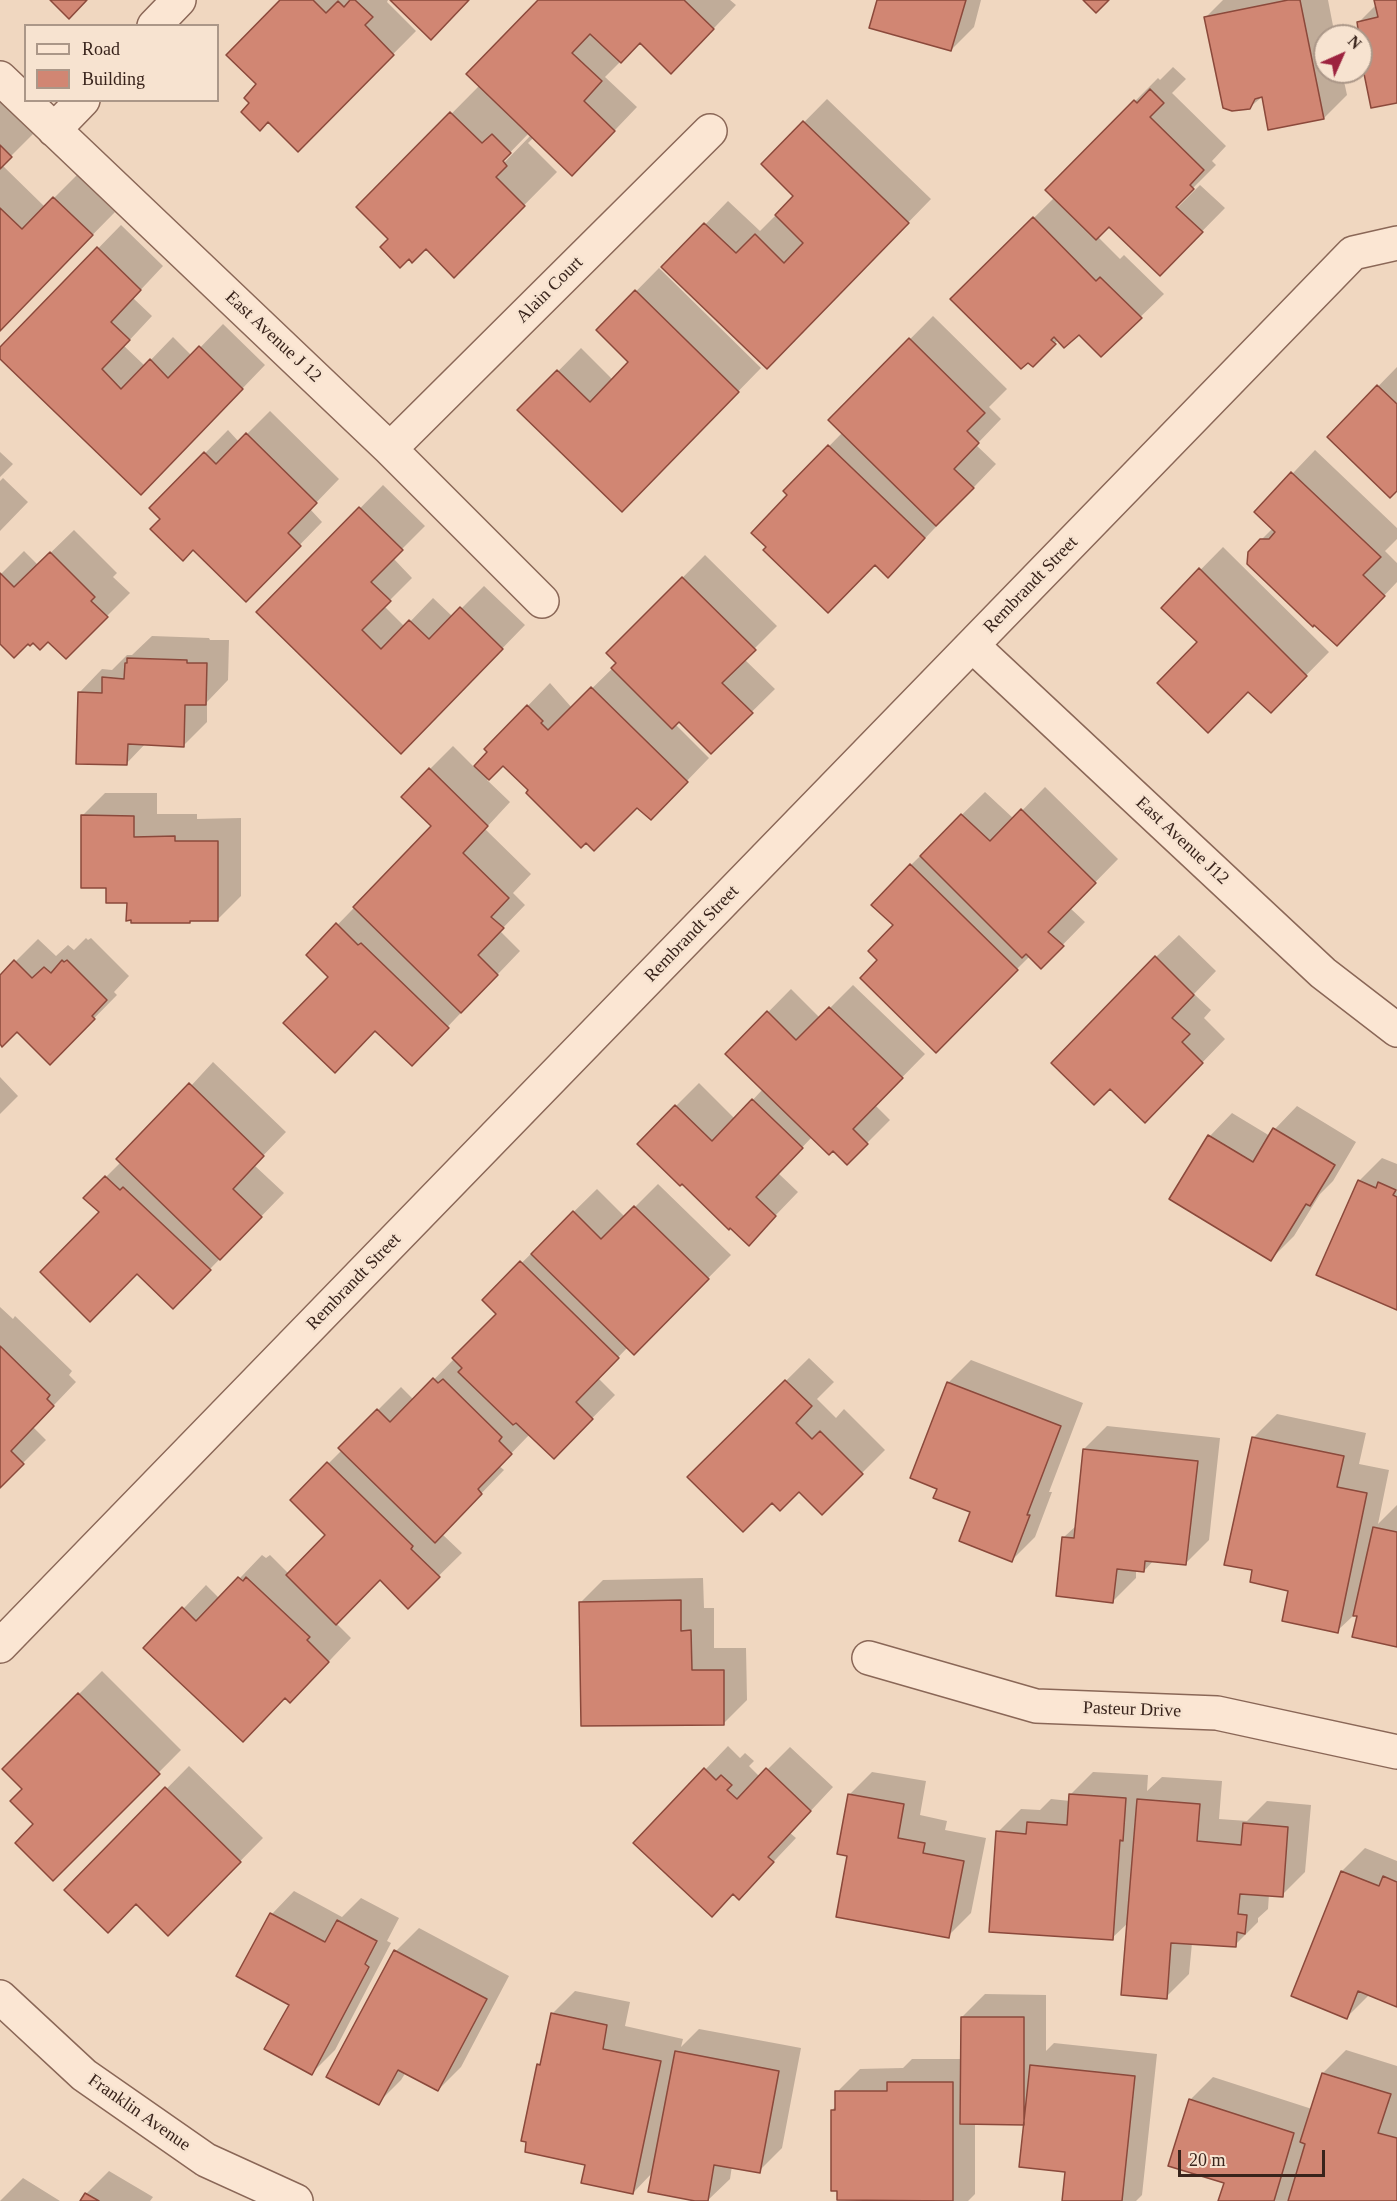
<!DOCTYPE html>
<html>
<head>
<meta charset="utf-8">
<style>
	body { margin:0 }
	#map { position:relative; width:1397px; height:2201px; overflow:hidden; background:#f0d7c0; font-family:Georgia,serif }
	canvas { display:block }
	.legend { position:absolute; left:24px; top:24px; width:195px; height:78px; box-sizing:border-box; background:#f7e3d0; border:2px solid #ab9788; margin:0; padding:8px 10px; list-style:none; font-size:18px; color:#39241c }
	.legend li { display:flex; align-items:center; gap:12px; height:30px }
	.legend b { width:30px; border:2px solid #ab9788 }
	.north { position:absolute; left:1313px; top:24px; width:60px; height:60px; box-sizing:border-box; background:#f7e3d0; border:2px solid #ab9788; border-radius:50%; rotate:45deg; font-size:16px; font-weight:700; line-height:24px; text-align:center; color:#39241c }
	.north::after { content:''; display:block; margin:auto; width:21px; height:27px; background:#9d233f; clip-path:polygon(50% 0,100% 100%,50% 72%,0 100%) }
	.scale { position:absolute; left:1178px; top:2150px; width:147px; height:27px; box-sizing:border-box; border:3px solid #39241c; border-top:0; padding-left:8px; font-size:18px; line-height:21px; white-space:nowrap; color:#39241c; -webkit-text-stroke:4px #f7e3d0; paint-order:stroke }
</style>
</head>
<body>
<div id="map">
<canvas width="1397" height="2201"></canvas>
<ul class="legend">
<li><b style="height:8px;background:#fbe6d3"></b>Road</li>
<li><b style="height:16px;background:#d18673"></b>Building</li>
</ul>
<div class="north">N</div>
<div class="scale">20 m</div>
</div>
<script>
const ctx = document.querySelector('canvas').getContext('2d');
ctx.lineJoin = 'round';
function fillPath(path, color) { ctx.fillStyle = color; ctx.fill(path, 'evenodd'); }
const shape = rows => new Path2D(rows.map(r => 'M' + r).join(''));
function stroke(path, color, width, dash) { ctx.strokeStyle = color; ctx.lineWidth = width; ctx.lineCap = dash ? 'butt' : 'round'; ctx.setLineDash(dash || []); ctx.stroke(path); }
function write(font, color, halo, rows, align = 'center') {
  ctx.font = font + ' Georgia,serif'; ctx.lineWidth = 5; ctx.setLineDash([]); ctx.textBaseline = 'middle'; ctx.strokeStyle = halo; ctx.fillStyle = color; for (const [text, x, y, turn = 0] of rows) {
    ctx.save(); ctx.translate(x, y); ctx.rotate((+turn || 0) * Math.PI / 180); ctx.textAlign = isNaN(turn) ? turn : align; if (halo) ctx.strokeText(text, 0, 0); ctx.fillText(text, 0, 0); ctx.restore();
  }
}
const shadow = shape([
	[282,0,388,0,387,2,416,31,298,150,251,103],
	[540,0,730,0,736,5,694,49,641,42,621,61,605,77,637,107,595,151,534,137,528,143,557,172,454,276,426,247,391,239,359,207,480,85],
	[529,133,533,133,499,168,497,166],
	[878,0,981,0,974,27,951,50],
	[1223,0,1328,0,1335,36,1325,36,1325,72,1342,72,1347,95,1324,118,1263,96,1249,108,1206,17],
	[1375,0,1397,0,1397,102,1373,107,1362,55,1364,52,1358,23,1376,5],
	[1173,67,1186,79,1172,93,1226,146,1212,161,1216,165,1170,211,1172,213,1200,185,1225,208,1160,274,1110,225,1098,237,1120,259,1124,255,1164,294,1101,355,1079,332,1058,340,1033,365,952,299,1055,197,1047,190,1158,78,1160,80],
	[827,99,931,199,790,344,664,267,728,201,760,231,795,196,763,164],
	[0,100,34,133,2,165,45,207,77,175,115,212,0,329],
	[121,225,163,266,133,298,152,316,124,346,145,366,173,337,192,356,223,324,265,365,164,470,0,357,0,349],
	[659,268,761,368,645,487,520,410,581,348,613,380,630,362,598,330],
	[933,316,1007,389,989,407,1001,419,976,445,996,464,911,553,789,495,785,491,843,432,830,420],
	[1397,367,1397,490,1329,437],
	[270,411,339,479,310,509,322,522,246,600,151,508,228,430,239,442],
	[1315,450,1397,528,1397,539,1385,551,1397,563,1397,582,1360,621,1261,540,1273,528,1256,512],
	[0,452,13,464,0,477],
	[3,478,28,502,0,531,0,481],
	[383,485,425,526,393,558,412,578,384,606,405,627,433,598,453,617,484,586,525,625,424,729,258,612],
	[74,530,117,573,113,577,130,593,66,657,48,640,0,642,0,575,24,551,38,565],
	[1223,547,1329,652,1271,711,1163,608],
	[705,555,777,626,744,659,775,689,711,752,679,720,675,724,709,758,651,818,637,806,531,790,503,764,487,780,510,802,485,829,531,874,513,893,525,905,500,931,520,951,412,1064,308,955,434,826,430,769,453,746,474,767,489,752,486,749,550,683,572,708,618,663,608,653],
	[152,636,209,638,210,640,229,640,228,680,207,702,207,722,184,745,146,743,126,764,79,693,102,669,112,670,127,655,132,655],
	[1045,787,1118,859,1070,908,1085,922,1041,967,1030,956,936,1050,879,960,895,925,911,865,985,792,1014,819],
	[105,793,157,793,157,814,197,814,197,819,241,818,241,896,218,919,192,919,189,922,128,901,108,887,82,816],
	[1179,935,1216,971,1194,994,1211,1010,1204,1018,1225,1039,1168,1098,1156,957],
	[86,938,88,940,91,938,129,976,114,992,117,995,50,1063,17,1030,0,1042,0,977,38,939,56,956,68,945,74,950],
	[853,985,925,1054,875,1105,890,1120,847,1163,833,1149,812,1137,778,1173,798,1192,749,1243,676,1106,699,1083,735,1119,763,1089,727,1054,791,989,820,1018],
	[213,1062,286,1132,254,1165,284,1193,173,1307,101,1212,85,1198,121,1162],
	[0,1077,18,1096,0,1114],
	[1297,1106,1356,1142,1333,1181,1320,1194,1294,1236,1271,1259,1171,1198,1210,1136,1232,1113,1270,1136,1275,1129],
	[1382,1158,1397,1164,1397,1309,1359,1181],
	[658,1184,731,1255,634,1353,628,1347,598,1378,615,1395,554,1457,530,1434,499,1466,504,1470,442,1534,462,1553,408,1606,380,1578,336,1623,351,1638,313,1678,286,1697,146,1648,206,1585,220,1599,262,1555,266,1558,270,1555,289,1574,327,1535,292,1500,342,1450,340,1448,401,1387,414,1400,455,1358,498,1314,484,1300,597,1189,625,1217],
	[0,1307,13,1319,15,1316,72,1371,69,1375,76,1382,33,1427,46,1440,0,1486],
	[809,1358,834,1382,817,1399,836,1418,844,1409,885,1450,822,1513,799,1490,772,1501,689,1477],
	[971,1360,1083,1403,1049,1492,1052,1492,1035,1537,1012,1560,972,1511,939,1488,948,1383],
	[1277,1414,1366,1433,1359,1464,1389,1470,1378,1524,1397,1505,1397,1646,1359,1615,1354,1615,1337,1631,1290,1589,1254,1569,1226,1564,1254,1437],
	[1107,1426,1220,1438,1209,1540,1186,1563,1154,1560,1144,1571,1136,1570,1136,1578,1113,1601,1064,1537,1077,1525,1084,1449],
	[703,1578,704,1608,714,1608,714,1648,746,1648,747,1700,724,1723,580,1603,603,1580],
	[102,1671,181,1750,53,1879,24,1789,4,1769],
	[728,1746,740,1758,745,1753,754,1761,749,1766,760,1777,790,1747,833,1787,790,1833,796,1838,739,1898,734,1893,635,1843],
	[189,1766,263,1838,191,1911,67,1890],
	[872,1772,926,1781,920,1815,947,1821,945,1830,986,1838,971,1913,948,1936,849,1855,849,1795],
	[1093,1772,1148,1775,1147,1791,1162,1777,1222,1781,1219,1819,1247,1821,1267,1801,1311,1805,1305,1872,1282,1895,1269,1894,1268,1909,1258,1918,1258,1922,1235,1945,1192,1943,1189,1974,1166,1997,1129,1922,1112,1938,998,1832,1021,1809,1040,1810,1051,1799,1070,1801,1070,1795],
	[1365,1848,1397,1861,1397,2005,1370,1994,1347,2017,1342,1871],
	[294,1891,342,1917,361,1898,399,1918,387,1941,391,1943,335,2050,312,2073,291,2004,272,1914],
	[419,1928,509,1976,461,2067,438,2090,406,2072,401,2080,378,2103,328,2076,396,1951],
	[575,1991,630,2002,625,2026,683,2039,681,2047,699,2029,801,2048,782,2148,759,2171,732,2166,730,2179,707,2201,703,2201,653,2172,633,2193,587,2164,538,2065,542,2061,552,2014],
	[985,1994,1046,1995,1046,2051,1054,2043,1157,2054,1142,2195,1136,2201,1063,2201,1066,2171,1025,2123,975,2123,975,2194,968,2201,901,2201,832,2110,837,2105,837,2092,860,2069,903,2068,912,2059,962,2059,962,2017],
	[1346,2050,1397,2066,1397,2201,1220,2201,1225,2183,1190,2100,1213,2077,1312,2109,1323,2073],
	[109,2171,153,2197,150,2201,81,2201,86,2194],
	[23,2178,60,2201,0,2201]
]);
const building = shape([
	[50,0,87,0,69,19,50,0],
	[280,0,313,0,326,13,338,1,344,7,350,0,355,0,373,17,365,25,394,55,298,152,268,122,260,131,241,112,249,103,244,98,256,84,226,55,280,0],
	[390,0,469,0,431,40,390,0],
	[538,0,684,0,714,29,671,74,640,43,621,63,590,34,572,53,602,81,584,101,615,131,572,176,466,74,538,0],
	[877,0,966,0,951,51,869,28,877,0],
	[1083,0,1109,0,1096,13,1083,0],
	[1288,0,1300,0,1324,119,1268,130,1262,97,1255,99,1250,109,1232,111,1223,108,1204,17,1288,0],
	[1374,0,1397,0,1397,103,1371,108,1361,59,1363,53,1361,36,1359,36,1357,22,1378,17,1374,0],
	[1150,89,1164,103,1150,117,1204,170,1190,185,1194,189,1176,207,1203,232,1160,276,1109,227,1096,240,1045,190,1134,100,1137,103,1150,89],
	[450,112,482,143,492,134,511,153,503,161,507,166,496,177,525,206,454,278,426,249,412,263,409,259,400,268,380,247,388,239,356,207,450,112],
	[803,121,909,223,767,369,661,267,704,223,736,253,755,234,784,263,803,243,775,215,793,196,761,164,803,121],
	[0,145,12,157,0,169,0,145],
	[53,197,93,235,0,331,0,208,22,229,53,197],
	[1033,217,1096,281,1100,277,1142,318,1101,357,1079,335,1064,348,1054,337,1051,340,1056,344,1033,367,1028,363,1021,369,950,299,1033,217],
	[97,247,141,290,111,322,130,340,102,369,121,389,150,359,168,378,199,346,243,389,141,495,0,359,0,347,97,247],
	[635,290,739,392,622,512,517,410,557,370,590,402,628,362,596,330,635,290],
	[909,338,985,413,967,431,979,443,954,469,974,488,936,526,828,420,909,338],
	[1377,385,1397,404,1397,491,1390,498,1327,437,1377,385],
	[246,433,317,503,288,533,301,546,246,602,193,550,183,561,150,529,160,519,149,508,204,452,216,464,246,433],
	[828,445,925,538,888,578,875,565,828,613,763,550,766,547,751,533,787,495,783,491,828,445],
	[1291,472,1381,557,1363,575,1385,596,1337,646,1314,625,1313,627,1247,564,1248,552,1260,539,1269,539,1275,532,1254,512,1291,472],
	[359,507,403,550,371,582,391,601,362,630,381,649,409,620,429,639,460,607,503,649,401,754,256,612,359,507],
	[50,552,95,597,91,601,108,617,66,659,48,642,40,650,33,643,30,646,28,644,14,658,0,644,0,573,14,587,50,552],
	[1199,568,1307,676,1271,713,1248,692,1208,733,1157,683,1197,642,1161,608,1199,568],
	[682,577,756,650,722,683,753,713,711,754,679,722,672,729,611,668,616,663,606,653,682,577],
	[127,658,187,660,187,663,207,663,206,705,185,705,184,747,128,744,127,765,76,764,78,692,102,693,102,677,124,679,125,663,127,663,127,658],
	[591,687,688,782,651,820,637,808,594,851,586,843,581,848,526,793,528,790,503,766,489,780,474,766,487,752,484,749,527,705,543,721,541,723,548,730,591,687],
	[429,768,488,826,463,853,509,898,491,917,504,928,478,955,498,975,461,1013,353,907,431,826,401,797,429,768],
	[1021,809,1096,883,1048,932,1064,946,1041,969,1026,954,1022,958,920,856,961,814,990,841,1021,809],
	[81,815,134,816,134,837,175,836,175,841,218,841,218,921,190,921,190,923,131,923,131,920,126,921,127,903,106,903,106,888,81,888,81,815],
	[910,864,1018,970,936,1053,860,978,877,960,868,951,893,925,871,905,910,864],
	[336,923,358,945,361,943,449,1028,412,1066,375,1031,335,1073,283,1023,328,977,306,955,336,923],
	[1155,956,1194,995,1172,1018,1190,1034,1182,1042,1203,1063,1145,1123,1110,1089,1094,1105,1051,1063,1155,956],
	[14,960,32,978,44,967,51,973,62,960,64,962,67,960,107,1000,92,1016,95,1019,50,1065,17,1032,2,1047,0,1044,0,975,14,960],
	[829,1007,903,1078,853,1129,868,1144,847,1165,833,1151,829,1155,725,1054,767,1011,796,1040,829,1007],
	[189,1083,264,1156,233,1189,262,1217,220,1260,116,1159,189,1083],
	[752,1099,803,1148,756,1197,776,1216,749,1246,730,1228,729,1230,682,1184,680,1186,637,1144,675,1105,712,1141,752,1099],
	[1273,1128,1335,1165,1310,1206,1306,1204,1271,1261,1169,1199,1208,1135,1253,1162,1273,1128],
	[105,1176,120,1190,123,1187,211,1270,173,1309,137,1274,90,1322,40,1272,99,1212,83,1198,105,1176],
	[1358,1180,1376,1188,1378,1182,1396,1190,1393,1195,1397,1197,1397,1310,1316,1275,1358,1180],
	[634,1206,709,1279,634,1355,531,1254,573,1211,601,1239,634,1206],
	[520,1261,619,1358,576,1402,593,1419,554,1459,516,1423,513,1425,458,1372,462,1368,452,1358,496,1314,482,1300,520,1261],
	[0,1346,50,1395,47,1399,54,1406,11,1451,24,1464,0,1488,0,1346],
	[433,1378,438,1383,443,1379,502,1437,499,1441,512,1454,478,1489,482,1494,435,1543,338,1448,377,1409,390,1422,433,1378],
	[785,1380,812,1406,796,1423,812,1439,820,1431,863,1474,822,1515,799,1492,780,1511,772,1503,743,1532,687,1477,785,1380],
	[947,1382,1061,1426,1027,1515,1030,1515,1012,1562,959,1541,970,1512,933,1498,937,1489,910,1478,947,1382],
	[1252,1437,1344,1456,1337,1487,1367,1493,1338,1633,1282,1621,1288,1591,1250,1582,1252,1570,1224,1565,1252,1437],
	[1083,1449,1198,1461,1186,1565,1145,1561,1144,1572,1117,1569,1113,1603,1056,1596,1062,1537,1074,1538,1083,1449],
	[327,1462,413,1546,411,1549,440,1577,408,1609,380,1580,336,1625,286,1575,325,1535,290,1500,327,1462],
	[1373,1527,1397,1532,1397,1647,1352,1637,1357,1616,1353,1616,1373,1527],
	[238,1577,243,1581,246,1577,310,1637,307,1640,329,1662,290,1703,285,1698,243,1742,143,1648,182,1607,196,1621,238,1577],
	[681,1600,681,1631,691,1630,692,1670,724,1670,724,1725,581,1726,579,1602,681,1600],
	[78,1693,160,1774,53,1881,15,1843,33,1824,10,1801,22,1789,2,1769,78,1693],
	[704,1768,716,1780,721,1775,732,1785,727,1790,737,1799,766,1768,811,1811,768,1857,774,1862,739,1900,733,1894,712,1917,633,1843,704,1768],
	[165,1787,241,1862,168,1936,136,1904,108,1933,64,1890,165,1787],
	[848,1794,904,1804,898,1838,925,1843,923,1853,964,1861,949,1938,836,1917,847,1856,837,1854,848,1794],
	[1069,1794,1126,1798,1123,1841,1120,1840,1113,1940,989,1932,996,1831,1026,1834,1027,1822,1067,1825,1069,1794],
	[1137,1799,1200,1804,1197,1841,1241,1845,1243,1823,1288,1827,1283,1897,1240,1894,1238,1914,1247,1915,1245,1934,1237,1932,1236,1947,1171,1943,1167,1999,1121,1995,1137,1799],
	[1341,1871,1379,1886,1383,1876,1397,1882,1397,2007,1358,1991,1347,2019,1291,1996,1341,1871],
	[270,1913,325,1942,337,1920,377,1941,365,1964,369,1967,312,2075,264,2049,289,2005,236,1976,270,1913],
	[394,1950,487,1999,438,2091,398,2070,379,2105,326,2077,394,1950],
	[551,2013,607,2025,603,2049,661,2061,633,2194,581,2183,585,2165,525,2152,526,2142,521,2141,537,2064,540,2065,551,2013],
	[961,2017,1024,2017,1024,2125,960,2124,961,2017],
	[675,2051,779,2071,760,2173,714,2165,708,2201,695,2201,648,2192,675,2051],
	[1030,2065,1135,2076,1122,2201,1062,2201,1065,2172,1019,2167,1030,2065],
	[1322,2073,1391,2094,1378,2133,1397,2138,1397,2201,1288,2201,1305,2144,1300,2142,1322,2073],
	[887,2082,953,2082,953,2201,837,2200,837,2191,831,2191,831,2110,835,2110,835,2091,887,2091,887,2082],
	[1189,2099,1294,2133,1274,2201,1218,2201,1224,2183,1168,2166,1189,2099],
	[85,2193,99,2201,80,2201,85,2193]
]);
const minor = shape([
	[154,26,179,0],
	[0,78,390,449,542,601],
	[54,130,83,100],
	[390,449,710,131],
	[973,646,1323,973,1397,1030],
	[0,1646,1353,253,1397,243],
	[869,1658,1036,1706,1217,1713,1397,1752],
	[0,1997,84,2075,206,2160,296,2201]
]);
const streetNames = [
	["Alain Court",550,290,-45],
	["East Avenue J 12",273,337,43],
	["Rembrandt Street",1031,585,-46],
	["East Avenue J12",1182,841,43],
	["Rembrandt Street",692,934,-46],
	["Rembrandt Street",354,1282,-46],
	["Pasteur Drive",1132,1710,2],
	["Franklin Avenue",139,2113,35]
];
fillPath(shadow, '#0003');
fillPath(building, '#d18673');
stroke(building, '#8b493b', 1.5);
stroke(minor, '#8a6757', 36);
stroke(minor, '#fbe6d3', 33);
write('18px', '#39241c', '#f7e3d0', streetNames);
</script>
</body>
</html>
